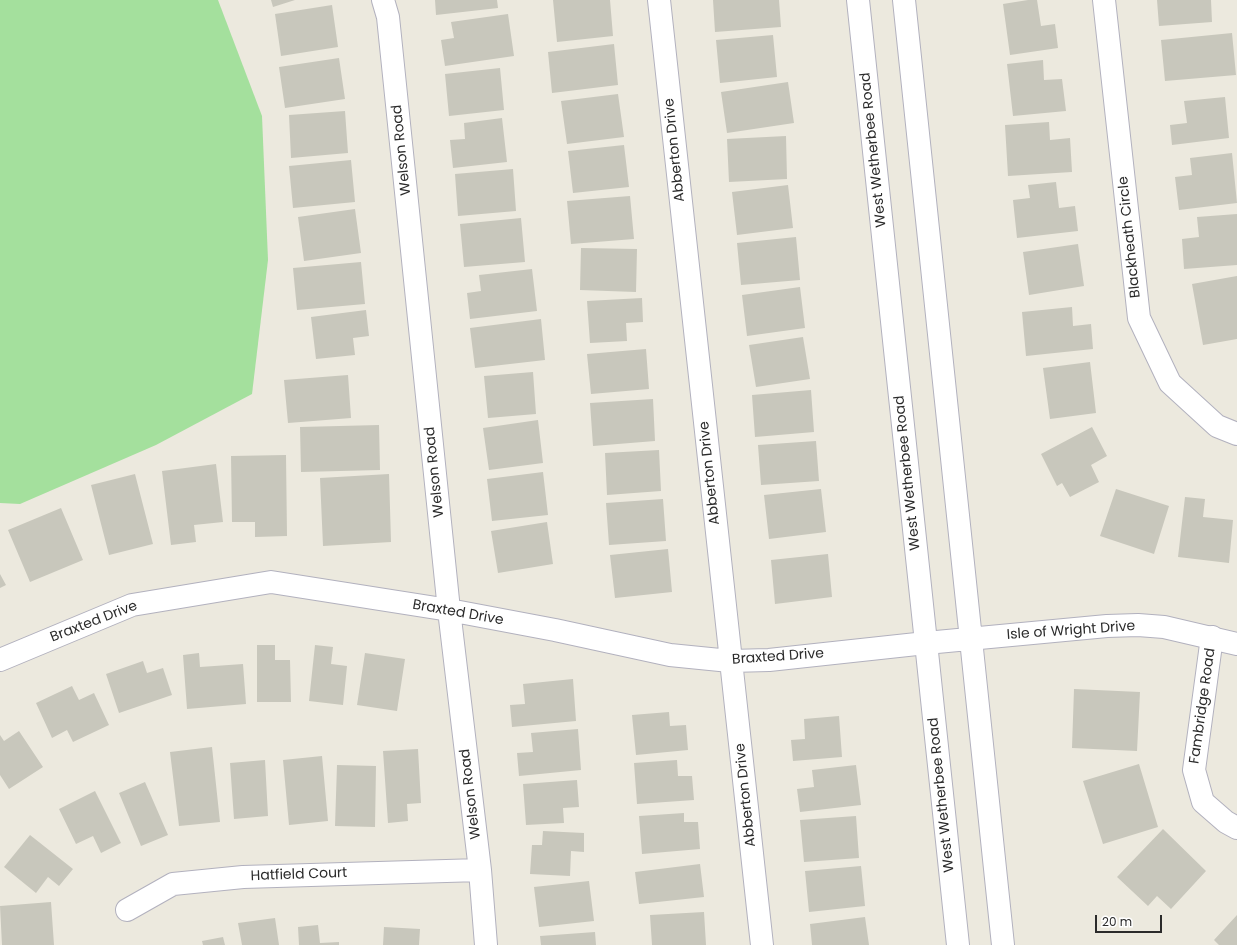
<!DOCTYPE html>
<html>
<head>
<meta charset="utf-8">
<style>
	body { margin:0 }
	#map { position:relative; width:1237px; height:945px; overflow:hidden; background:#ece9de; font-family:Poppins,sans-serif }
	canvas { display:block }
	.scale { position:absolute; left:1095px; top:915px; width:67px; height:18px; box-sizing:border-box; border:2px solid #2b2b2b; border-top:0; padding-left:5px; font-size:12px; line-height:14px; white-space:nowrap; color:#2b2b2b; -webkit-text-stroke:3px #fff; paint-order:stroke }
</style>
</head>
<body>
<div id="map">
<canvas width="1237" height="945"></canvas>
<div class="scale">20 m</div>
</div>
<script>
const ctx = document.querySelector('canvas').getContext('2d');
ctx.lineJoin = 'round';
function fillPath(path, color) { ctx.fillStyle = color; ctx.fill(path, 'evenodd'); }
const shape = rows => new Path2D(rows.map(r => 'M' + r).join(''));
function stroke(path, color, width, dash) { ctx.strokeStyle = color; ctx.lineWidth = width; ctx.lineCap = dash ? 'butt' : 'round'; ctx.setLineDash(dash || []); ctx.stroke(path); }
function write(font, color, halo, rows, align = 'center') {
  ctx.font = font + ' Poppins,sans-serif'; ctx.lineWidth = 3; ctx.setLineDash([]); ctx.textBaseline = 'middle'; ctx.strokeStyle = halo; ctx.fillStyle = color; for (const [text, x, y, turn = 0] of rows) {
    ctx.save(); ctx.translate(x, y); ctx.rotate((+turn || 0) * Math.PI / 180); ctx.textAlign = isNaN(turn) ? turn : align; if (halo) ctx.strokeText(text, 0, 0); ctx.fillText(text, 0, 0); ctx.restore();
  }
}
const green = shape([
	[0,0,218,0,262,116,268,260,252,394,156,445,20,504,0,503]
]);
const building = shape([
	[271,0,295,0,273,7],
	[435,0,497,0,498,8,436,15],
	[553,0,610,0,613,36,557,42],
	[713,0,779,0,781,27,715,32],
	[1028,0,1037,0,1041,26,1055,24,1058,48,1010,55,1003,4],
	[1157,0,1211,0,1212,22,1159,26],
	[332,5,338,47,281,56,275,14],
	[508,14,514,56,445,66,441,40,454,38,451,22],
	[1232,33,1236,75,1165,81,1161,40],
	[773,35,777,77,720,83,716,40],
	[614,44,618,85,552,93,548,52],
	[339,58,345,99,285,108,279,67],
	[1043,60,1044,80,1062,79,1066,111,1013,116,1007,64],
	[500,68,504,110,449,116,445,74],
	[788,82,794,123,727,133,721,92],
	[618,94,624,137,567,144,561,101],
	[1225,97,1229,138,1172,145,1170,125,1187,123,1184,101],
	[345,111,348,153,291,158,289,115],
	[502,118,507,162,453,168,450,140,465,139,464,123],
	[1049,122,1050,140,1070,138,1072,172,1008,176,1005,125],
	[786,136,787,179,729,182,727,139],
	[624,145,629,187,573,193,568,151],
	[1232,153,1237,203,1179,210,1175,177,1192,175,1190,158],
	[351,160,355,202,293,208,289,166],
	[513,169,516,211,458,216,455,174],
	[1056,182,1059,208,1075,206,1078,231,1017,238,1013,200,1030,198,1028,185],
	[788,185,793,228,737,235,732,192],
	[630,196,634,239,571,244,567,201],
	[355,209,361,253,304,261,298,217],
	[1237,214,1237,265,1184,269,1182,239,1199,237,1197,217],
	[521,218,525,262,464,267,460,224],
	[796,237,800,280,741,285,737,243],
	[1078,244,1084,286,1029,295,1023,252],
	[581,248,637,249,636,292,580,290],
	[361,262,365,304,297,310,293,268],
	[532,269,537,311,470,319,467,293,481,291,479,275],
	[1237,276,1237,339,1203,345,1192,284],
	[800,287,805,328,747,336,742,295],
	[642,298,643,322,626,323,627,341,590,343,587,301],
	[1072,307,1073,326,1091,324,1093,349,1026,356,1022,312],
	[366,310,369,336,353,338,355,355,316,359,311,317],
	[541,319,545,360,475,368,470,328],
	[803,337,810,379,756,387,749,345],
	[646,349,649,389,591,394,587,354],
	[1090,362,1096,413,1050,419,1043,368],
	[533,372,536,414,488,418,484,376],
	[348,375,351,418,288,423,284,380],
	[811,390,814,432,755,437,752,395],
	[653,399,655,441,593,446,590,403],
	[538,420,543,463,489,470,483,428],
	[379,425,380,470,301,472,300,427],
	[1092,427,1107,456,1091,465,1099,482,1070,497,1062,483,1057,486,1041,454],
	[816,441,819,481,761,485,758,445],
	[659,450,661,491,607,495,605,453],
	[286,455,287,536,255,537,255,522,232,522,231,456],
	[216,464,223,522,194,525,196,542,171,545,162,471],
	[543,472,548,515,492,521,487,479],
	[135,474,153,544,109,555,91,485],
	[389,474,391,542,323,546,320,478],
	[821,489,826,532,769,539,764,495],
	[1116,489,1169,506,1154,554,1100,536],
	[1185,497,1205,499,1203,517,1233,520,1229,563,1178,557],
	[663,499,666,541,609,545,606,503],
	[61,508,83,560,30,582,8,530],
	[547,522,553,564,498,573,491,531],
	[668,549,672,592,615,598,610,555],
	[828,554,832,597,775,604,771,560],
	[0,574,6,585,0,588],
	[257,645,275,645,275,660,290,660,291,702,257,702],
	[315,645,333,647,331,664,347,666,343,705,309,701],
	[199,653,200,667,243,664,246,704,187,709,183,655],
	[365,653,405,659,397,711,357,705],
	[143,661,147,673,163,668,172,695,119,713,106,674],
	[573,679,576,721,512,727,510,705,525,704,523,684],
	[72,686,79,700,94,693,109,725,73,742,67,730,52,738,36,703],
	[1074,689,1140,692,1137,751,1072,748],
	[669,712,670,726,686,725,688,750,636,755,632,715],
	[839,716,842,757,793,761,791,740,805,739,804,719],
	[578,729,581,770,519,776,517,753,533,752,531,733],
	[19,731,43,767,9,789,0,775,0,735,4,741],
	[212,747,220,822,179,826,170,752],
	[418,749,421,803,407,804,408,821,388,823,383,751],
	[322,756,328,821,289,825,283,760],
	[265,760,268,816,234,819,230,763],
	[677,760,678,776,692,776,694,800,637,804,634,763],
	[1139,764,1158,827,1103,844,1083,781],
	[337,765,376,766,375,827,335,826],
	[856,765,861,805,800,812,797,789,814,787,812,770],
	[577,780,579,807,563,808,564,823,526,825,523,784],
	[145,782,168,835,141,846,119,793],
	[95,791,121,843,101,853,93,836,76,844,59,809],
	[684,813,684,822,698,822,700,849,642,854,639,816],
	[856,816,859,858,804,862,800,820],
	[1163,829,1206,871,1171,909,1157,896,1148,906,1117,877],
	[543,831,584,833,584,852,571,851,570,876,530,874,532,845,542,845],
	[30,835,73,869,59,886,48,877,36,893,4,867],
	[700,864,704,897,639,904,635,872],
	[861,866,865,906,809,912,805,871],
	[589,881,594,921,539,927,534,887],
	[51,902,54,945,2,945,0,906],
	[704,912,706,945,652,945,650,915],
	[1237,915,1237,945,1219,945,1214,940],
	[865,917,869,945,812,945,810,924],
	[275,918,279,945,242,945,238,923],
	[318,925,320,943,339,942,339,945,299,945,298,927],
	[384,927,420,929,419,945,383,945],
	[595,932,596,945,541,945,540,936],
	[223,937,225,945,203,945,202,941]
]);
const street = shape([
	[383,0,388,17,449,610,480,870,486,945],
	[659,0,762,945],
	[1104,0,1139,318,1170,383,1217,426,1237,434],
	[1212,637,1194,770,1203,802,1226,822,1237,828],
	[0,660,132,605,271,582,449,610,555,630,670,655,730,661,769,660,926,643],
	[127,910,173,884,243,877,480,870]
]);
const secondary = shape([
	[858,0,958,945],
	[904,0,1003,945],
	[926,643,1107,626,1138,625,1164,627,1237,644]
]);
const streetNames = [
	["Welson Road",402,150,-96],
	["Abberton Drive",675,150,-96],
	["West Wetherbee Road",874,150,-96],
	["Blackheath Circle",1130,237,-96],
	["Welson Road",435,472,-96],
	["Abberton Drive",710,473,-96],
	["West Wetherbee Road",908,473,-96],
	["Braxted Drive",458,613,10],
	["Braxted Drive",94,622,-21],
	["Isle of Wright Drive",1071,631,-4],
	["Braxted Drive",778,657,-4],
	["Fambridge Road",1203,706,-82],
	["Welson Road",471,794,-97],
	["Abberton Drive",746,795,-96],
	["West Wetherbee Road",942,795,-96],
	["Hatfield Court",299,875,-2]
];
fillPath(green, '#a4e09d');
fillPath(building, '#c8c7bc');
stroke(street, '#b2b1be', 24);
stroke(secondary, '#b2b1be', 24);
stroke(street, '#fff', 22);
stroke(secondary, '#fff', 22);
write('14px', '#2b2b2b', '#fff', streetNames);
</script>
</body>
</html>
